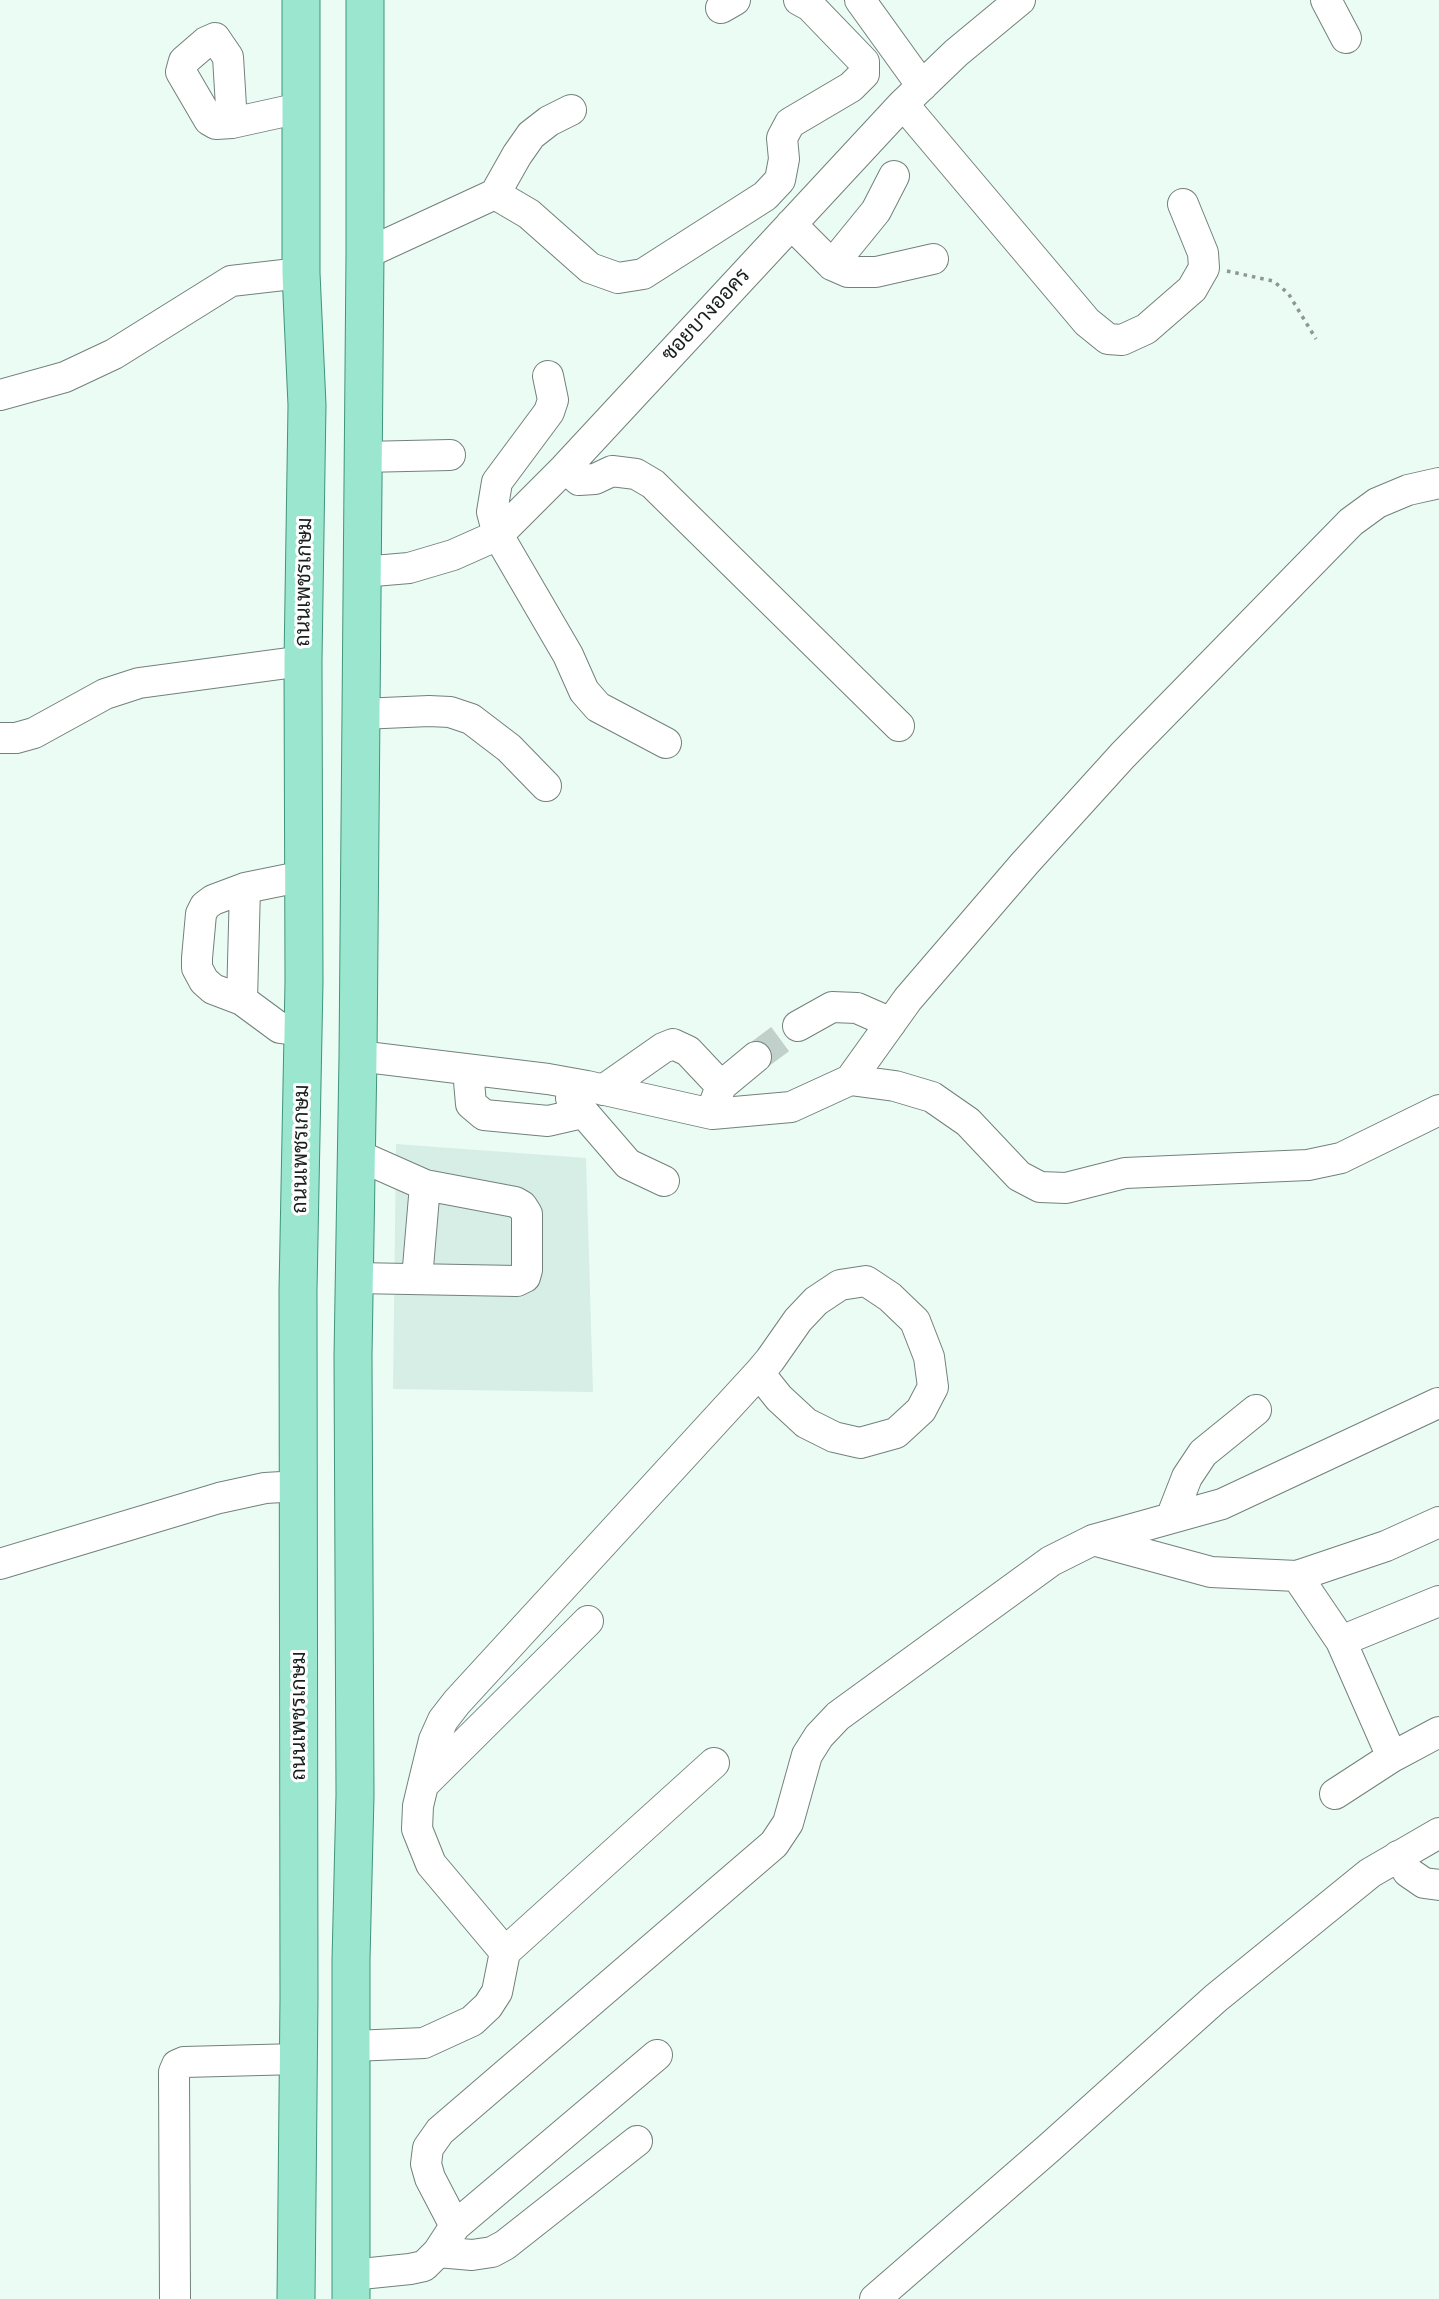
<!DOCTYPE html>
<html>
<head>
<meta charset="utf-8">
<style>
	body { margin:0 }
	canvas { display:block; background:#ebfcf5 }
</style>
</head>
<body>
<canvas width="1439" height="2299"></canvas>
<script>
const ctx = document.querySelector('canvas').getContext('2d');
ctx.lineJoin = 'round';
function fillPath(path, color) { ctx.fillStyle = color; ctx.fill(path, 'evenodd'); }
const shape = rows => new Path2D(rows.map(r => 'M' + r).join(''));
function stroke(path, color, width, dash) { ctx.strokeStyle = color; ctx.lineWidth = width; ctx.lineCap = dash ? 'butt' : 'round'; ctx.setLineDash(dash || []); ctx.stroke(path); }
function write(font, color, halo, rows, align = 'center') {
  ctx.font = font + ' Montserrat,Sarabun,sans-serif'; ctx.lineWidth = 6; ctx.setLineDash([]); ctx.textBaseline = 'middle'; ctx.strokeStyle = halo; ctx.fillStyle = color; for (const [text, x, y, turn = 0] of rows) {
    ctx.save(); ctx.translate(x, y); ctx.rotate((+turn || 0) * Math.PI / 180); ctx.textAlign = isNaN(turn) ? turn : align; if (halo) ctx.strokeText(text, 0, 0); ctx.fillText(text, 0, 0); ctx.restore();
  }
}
const built = shape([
	[396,1144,586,1158,593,1392,393,1389]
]);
const minorTunnel = shape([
	[756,1057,798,1026]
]);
const path = shape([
	[1227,271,1273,281,1288,293,1316,339]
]);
const minor = shape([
	[860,0,922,86],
	[1326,0,1346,38],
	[721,8,735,0],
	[903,104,1087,322,1108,339,1122,340,1146,329,1192,289,1204,268,1203,253,1183,204],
	[232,123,228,57,215,38,206,42,184,61,181,72,209,120,216,124,232,123,300,108],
	[495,194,517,155,531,135,549,121,571,110],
	[791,224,832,265,848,272,876,272,933,259],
	[365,254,495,194,529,214,590,268,618,278,643,274,765,196,780,180,784,159,782,138,790,123,851,87,864,74,864,62,810,6,799,0],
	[832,265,876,211,894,176],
	[548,376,553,400,549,412,497,482,492,512,498,535,568,655,584,691,598,707,666,743],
	[0,395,65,377,114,354,231,281,301,273],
	[363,457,450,455],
	[565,468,579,480,595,479,612,471,636,474,653,484,899,726],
	[362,572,409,568,453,555,498,535,565,468,903,104,956,53,1020,0],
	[361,714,429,711,450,712,471,719,509,748,546,786],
	[0,738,16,738,34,733,105,694,139,683,303,661],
	[242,1000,245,888],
	[798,1026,832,1007,857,1008,891,1023],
	[303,1031,280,1028,242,1000,213,989,204,981,197,968,197,958,201,914,205,906,213,900,245,888,304,876],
	[358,1056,548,1079,587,1086,712,1114,791,1107,850,1080,908,999,1025,863,1123,755,1351,522,1377,503,1408,490,1439,483],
	[468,1070,471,1104,484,1115,548,1121,583,1113],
	[850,1080,895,1086,932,1097,968,1122,1019,1176,1040,1187,1066,1188,1125,1173,1308,1165,1341,1158,1439,1110],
	[603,1090,663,1048,673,1044,688,1051,721,1086],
	[571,1098,628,1164,664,1181],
	[715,1102,721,1086,756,1057],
	[355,1278,517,1281,525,1277,527,1270,527,1214,522,1206,515,1202,425,1185,355,1154],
	[417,1279,425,1185],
	[1171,1518,1187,1477,1203,1453,1256,1410],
	[1093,1540,1211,1572,1297,1576,1386,1546,1439,1522],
	[0,1564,219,1498,265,1488,299,1486],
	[1297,1576,1341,1641,1392,1757,1439,1732],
	[1341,1641,1439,1601],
	[423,1785,588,1621],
	[1335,1794,1392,1757],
	[1398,1856,1408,1872,1424,1883,1439,1885],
	[505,1952,431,1864,417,1829,418,1806,423,1785,434,1740,443,1720,457,1702,759,1373,770,1360,798,1320,816,1301,840,1285,866,1281,890,1297,915,1321,929,1357,933,1387,921,1410,896,1433,860,1443,834,1437,806,1423,779,1398,759,1373],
	[353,2046,424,2043,472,2021,488,2006,497,1992,505,1952,714,1763],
	[455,2226,430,2178,426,2164,428,2148,440,2131,774,1844,788,1823,807,1755,819,1736,838,1716,1051,1561,1093,1540,1222,1504,1438,1403],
	[438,2252,472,2255,492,2252,505,2245,637,2141],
	[351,2275,410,2269,424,2266,438,2252,455,2226,657,2055],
	[175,2299,174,2072,177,2065,184,2062,298,2059],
	[875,2299,1049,2148,1216,1998,1370,1873,1439,1833]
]);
const major = shape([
	[296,2299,299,1997,298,1290,304,982,303,661,307,405,301,273,301,0],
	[351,2299,351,1960,355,1795,353,1356,358,1056,365,254,365,0]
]);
const streetNames = [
	["ซอยบางออคร",706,315,-47],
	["ถนนเพชรเกษม",304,582,-89],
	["ถนนเพชรเกษม",301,1149,-89],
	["ถนนเพชรเกษม",299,1716,-90]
];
fillPath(built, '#d6eee5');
stroke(minorTunnel, '#c1d0ca', 30, [30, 15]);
stroke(minor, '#72817b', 32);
stroke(major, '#41957c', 39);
stroke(path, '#8c9893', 3.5, [3.5, 5]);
stroke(minor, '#fff', 30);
stroke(major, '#9ae6cf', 37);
write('21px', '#191f1d', '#fff', streetNames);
</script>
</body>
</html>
